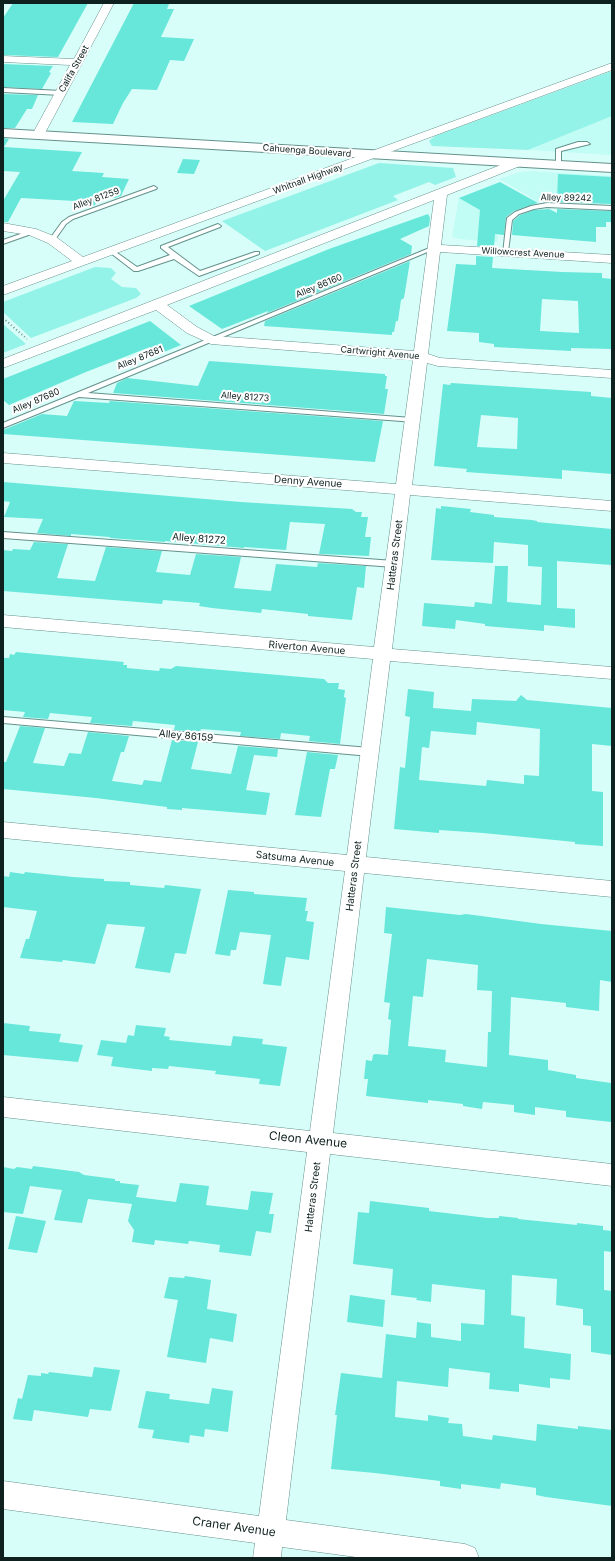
<!DOCTYPE html>
<html>
<head>
<meta charset="utf-8">
<style>
	body { margin:0 }
	#map { position:relative; width:615px; height:1561px; overflow:hidden; background:#d8fef9; font-family:Inter,sans-serif }
	canvas { display:block }
	.frame { position:absolute; inset:0; border:4px solid #0f211f; pointer-events:none }
</style>
</head>
<body>
<div id="map">
<canvas width="615" height="1561"></canvas>
<div class="frame"></div>
</div>
<script>
const ctx = document.querySelector('canvas').getContext('2d');
ctx.lineJoin = 'round';
function fillPath(path, color) { ctx.fillStyle = color; ctx.fill(path, 'evenodd'); }
const shape = rows => new Path2D(rows.map(r => 'M' + r).join(''));
function stroke(path, color, width, dash) { ctx.strokeStyle = color; ctx.lineWidth = width; ctx.lineCap = dash ? 'butt' : 'round'; ctx.setLineDash(dash || []); ctx.stroke(path); }
function write(font, color, halo, rows, align = 'center') {
  ctx.font = font + ' Inter,sans-serif'; ctx.lineWidth = 4; ctx.setLineDash([]); ctx.textBaseline = 'middle'; ctx.strokeStyle = halo; ctx.fillStyle = color; for (const [text, x, y, turn = 0] of rows) {
    ctx.save(); ctx.translate(x, y); ctx.rotate((+turn || 0) * Math.PI / 180); ctx.textAlign = isNaN(turn) ? turn : align; if (halo) ctx.strokeText(text, 0, 0); ctx.fillText(text, 0, 0); ctx.restore();
  }
}
const built = shape([
	[612,116,612,155,528,150],
	[532,171,612,176,612,204,535,201,529,196,499,179,520,172],
	[459,197,499,218,497,242,459,239,452,237]
]);
const green = shape([
	[612,71,612,116,528,150,432,146,429,141,435,136],
	[379,163,453,168,456,177,435,185,429,182,393,196,398,200,265,251,222,221],
	[95,267,111,268,116,273,111,279,122,287,136,288,141,294,136,298,31,338,3,312,3,302],
	[3,324,26,344,3,353]
]);
const building = shape([
	[13,3,88,3,58,57,3,55,3,18],
	[134,3,169,4,167,9,174,9,161,37,194,39,184,61,170,60,157,90,132,89,123,103,113,124,72,122],
	[3,64,53,66,49,72,51,73,42,89,3,87],
	[3,94,38,95,32,109,27,109,15,128,3,128],
	[3,138,9,139,4,147,82,152,72,171,104,173,102,177,129,179,121,196,115,198,99,197,95,205,74,204,75,201,21,198,8,222,3,222,3,201,20,172,3,171],
	[183,159,200,160,194,174,177,173],
	[558,174,612,177,612,204,557,202],
	[500,182,538,203,514,211,506,217,504,235,495,234,494,247,477,246,480,210,459,198],
	[549,209,557,213,557,209,612,211,612,222,606,222,606,227,596,227,596,242,512,235,513,221,520,215,534,210],
	[428,214,430,218,429,226,400,239,412,246,411,254,267,313,268,311,222,329,189,306,329,249],
	[476,256,493,257,492,268,562,272,602,273,602,278,612,279,612,349,571,348,571,351,494,347,494,344,479,342,479,333,447,331,456,264,476,265],
	[542,299,578,301,579,333,540,331],
	[410,261,404,298,401,300,398,321,396,321,394,332,392,332,392,335,264,326,265,321],
	[150,321,181,345,159,354,150,347,86,372,9,405,3,400,3,379],
	[209,361,385,374,385,376,387,376,385,389,388,389,384,414,113,393,117,383,127,378,198,386],
	[451,383,591,392,591,396,612,398,612,474,562,470,562,479,466,472,467,469,434,466,443,384,450,385],
	[481,415,518,418,517,449,477,447],
	[74,401,109,403,110,401,383,421,375,462,3,434,3,430,42,414,67,416],
	[3,482,241,502,352,509,356,512,362,512,361,517,368,517,365,537,371,537,369,556,319,554,325,524,290,522,286,550,244,547,244,548,165,541,165,542,110,538,110,537,71,534,71,536,37,533,43,519,4,517,10,502,3,501],
	[441,506,471,509,470,512,494,515,494,517,532,520,537,521,537,522,612,529,612,565,557,561,557,608,575,609,575,628,544,625,544,631,485,626,485,624,456,620,455,629,422,626,424,603,474,607,475,602,492,604,495,566,508,566,507,602,541,605,542,567,528,566,528,545,494,542,493,563,431,560,436,508,441,509],
	[34,542,68,544,57,578,95,581,106,547,162,551,156,572,190,575,196,554,241,557,234,588,271,591,276,564,317,567,318,563,366,566,364,588,357,587,352,620,308,616,308,614,262,609,261,613,212,608,199,606,200,603,163,600,162,604,3,591,3,550,12,551,13,549,30,550],
	[16,652,124,662,123,665,127,665,127,668,159,671,160,668,171,669,176,666,324,679,328,683,339,683,338,689,345,690,344,697,346,698,340,744,309,741,310,736,281,733,280,739,240,736,241,732,201,729,200,732,174,730,175,725,133,721,132,726,90,723,92,717,50,713,48,719,23,717,25,712,3,710,3,658,9,658,10,654,14,655],
	[408,689,434,692,433,708,471,711,472,699,516,701,521,695,527,700,612,708,612,746,592,744,592,791,603,792,603,846,575,844,575,842,483,833,439,830,439,833,394,829,400,767,405,768,410,717,405,716],
	[477,722,540,729,539,776,524,775,524,784,487,780,486,786,419,780,422,747,429,748,431,731,476,735],
	[20,726,45,728,33,763,64,766,69,753,81,754,88,732,129,736,124,752,121,752,112,781,142,785,144,780,161,782,172,740,198,742,191,769,231,774,238,746,278,749,277,757,254,755,246,790,270,793,266,815,182,808,182,810,167,809,167,807,96,798,3,789,3,762,6,762],
	[307,752,338,755,335,769,330,769,321,817,295,815],
	[10,872,24,874,25,872,73,877,104,879,104,881,130,882,130,885,164,888,165,885,201,889,186,954,175,953,170,973,135,968,145,927,107,924,95,964,63,960,62,962,20,958,26,939,29,939,37,911,3,907,3,876,9,877],
	[228,890,254,892,254,894,307,898,305,911,308,911,306,921,314,922,309,960,286,957,281,986,263,984,271,935,240,932,236,950,231,950,230,956,215,954],
	[386,907,460,915,466,914,541,924,612,931,612,982,600,980,599,1011,566,1007,566,1003,511,997,509,1055,548,1060,548,1070,576,1075,576,1078,611,1083,611,1122,566,1117,566,1111,535,1107,535,1115,514,1112,514,1105,483,1102,482,1109,463,1106,463,1104,428,1100,428,1103,366,1096,368,1079,364,1079,366,1060,372,1061,373,1055,375,1054,388,1055,391,1020,388,1019,390,1003,384,1002,392,934,384,933],
	[427,959,478,965,477,990,492,991,491,1032,488,1032,487,1067,445,1062,446,1050,408,1046,413,996,423,997],
	[3,1023,30,1026,29,1031,61,1034,59,1042,83,1045,78,1062,3,1055],
	[136,1025,166,1028,164,1036,170,1037,169,1040,231,1046,233,1036,263,1039,262,1044,287,1047,280,1086,259,1084,260,1079,215,1074,216,1071,169,1066,168,1069,152,1068,152,1071,111,1066,113,1057,97,1055,101,1040,126,1043,128,1035,134,1036],
	[33,1166,79,1172,84,1175,115,1179,115,1181,120,1181,120,1183,139,1185,136,1197,176,1202,180,1183,209,1186,206,1205,248,1210,251,1191,273,1193,269,1214,274,1214,271,1233,256,1231,251,1256,219,1252,220,1245,191,1241,189,1241,188,1244,155,1240,154,1245,132,1242,134,1230,128,1221,132,1204,88,1199,82,1223,54,1220,62,1190,30,1186,23,1214,3,1212,3,1167,14,1169,17,1167,32,1169],
	[370,1201,429,1208,429,1211,488,1218,499,1218,499,1216,518,1218,518,1219,577,1225,577,1223,603,1226,603,1230,612,1231,612,1252,604,1251,604,1290,612,1291,612,1355,591,1352,591,1326,583,1325,583,1309,556,1305,557,1279,512,1275,511,1315,525,1317,524,1348,571,1354,570,1380,550,1378,550,1388,519,1384,519,1392,489,1389,490,1373,449,1368,448,1387,397,1381,395,1417,428,1421,428,1415,449,1418,448,1423,462,1424,463,1436,492,1440,493,1435,536,1441,537,1424,578,1429,578,1426,612,1430,612,1506,546,1497,536,1495,536,1488,501,1483,500,1489,461,1484,461,1489,440,1486,440,1481,375,1473,331,1469,337,1415,335,1415,341,1373,382,1378,386,1334,416,1338,417,1322,431,1324,431,1337,461,1341,461,1323,484,1325,485,1290,432,1284,431,1302,416,1300,417,1298,391,1295,393,1269,353,1264,358,1212,369,1213],
	[16,1216,46,1221,37,1253,8,1249],
	[185,1276,211,1280,207,1309,237,1314,233,1342,210,1338,206,1363,167,1357,178,1300,164,1298,169,1277,184,1278],
	[350,1295,385,1300,383,1327,347,1322],
	[94,1367,120,1370,111,1411,90,1409,88,1417,34,1410,32,1421,13,1419,18,1398,22,1399,28,1375,41,1376,41,1373,48,1374,49,1372,92,1377],
	[212,1388,233,1391,228,1432,205,1429,204,1437,190,1435,189,1443,152,1438,154,1430,138,1428,146,1391,170,1394,169,1399,209,1404]
]);
const path = shape([
	[3,318,27,339]
]);
const lane = shape([
	[3,88,61,91,64,93,61,95,3,92,3,88],
	[578,142,587,142,590,144,561,151,561,165,556,166,556,149,578,142],
	[154,186,157,188,156,189,73,219,66,224,54,241,49,240,62,222,69,217,154,186],
	[547,203,612,206,612,210,547,207,534,209,519,214,512,220,508,252,503,253,507,218,515,212,531,206,547,203],
	[218,224,221,226,220,227,168,247,200,271,255,252,259,252,259,254,199,276,174,259,138,271,134,271,108,251,113,250,137,267,170,255,161,248,161,246,218,224],
	[32,230,35,232,34,233,3,244,3,240,32,230],
	[432,247,437,248,88,393,412,418,416,420,415,422,79,397,3,428,3,423,432,247],
	[3,532,394,561,398,564,394,567,3,538,3,532],
	[3,717,370,748,373,749,375,752,373,755,370,756,3,723,3,717]
]);
const street = shape([
	[104,3,114,3,44,135,42,137,34,137,32,135,70,65,3,62,3,56,74,59,104,3],
	[612,63,612,70,3,295,3,286,72,261,48,243,29,235,3,231,3,223,36,229,56,237,83,257,612,63],
	[516,159,520,160,522,163,520,166,447,195,441,245,612,255,612,263,440,252,428,354,440,358,612,370,612,378,438,366,427,363,412,485,612,501,612,511,410,495,392,649,612,667,612,679,390,661,366,857,612,881,612,897,364,873,333,1133,612,1164,612,1186,330,1154,286,1520,465,1544,475,1548,479,1558,363,1558,282,1547,281,1558,253,1558,255,1543,3,1509,3,1481,259,1516,307,1152,3,1117,3,1097,310,1131,345,871,3,838,3,822,347,855,373,659,3,627,3,615,374,647,395,494,3,463,3,453,396,484,413,360,211,344,187,333,156,310,3,368,3,359,516,159],
	[434,200,414,351,214,336,197,327,167,305,434,200]
]);
const secondary = shape([
	[3,129,612,164,612,172,3,137,3,129]
]);
const farStreetnames = [
	["Califa Street",74,69,-61],
	["Cahuenga Boulevard",307,151,4],
	["Whitnall Highway",308,179,-20],
	["Alley 89242",566,198,1],
	["Alley 81259",96,199,-20],
	["Willowcrest Avenue",523,253,3],
	["Alley 86160",319,286,-22],
	["Cartwright Avenue",380,353,5],
	["Alley 87681",140,358,-22],
	["Alley 81273",245,397,4],
	["Alley 87680",36,401,-23]
];
const streetNames = [
	["Denny Avenue",308,482,4],
	["Alley 81272",199,539,4],
	["Hatteras Street",395,555,-83],
	["Riverton Avenue",307,648,5],
	["Alley 86159",186,736,5],
	["Satsuma Avenue",295,859,6],
	["Hatteras Street",354,876,-83],
	["Hatteras Street",313,1197,-83]
];
const nearStreetnames = [
	["Cleon Avenue",308,1140,6],
	["Craner Avenue",234,1527,8]
];
fillPath(built, '#c1fcf5');
fillPath(green, '#93f3e8');
fillPath(building, '#66e7da');
stroke(lane, '#64918c', 2);
stroke(street, '#64918c', 1);
stroke(secondary, '#64918c', 2);
stroke(path, '#74918d', 2, [1, 2.5]);
fillPath(lane, '#fff');
fillPath(street, '#fff');
fillPath(secondary, '#fff');
write('9px', '#0f211f', '#fff', farStreetnames);
write('10px', '#0f211f', '#fff', streetNames);
write('12px', '#0f211f', '#fff', nearStreetnames);
</script>
</body>
</html>
